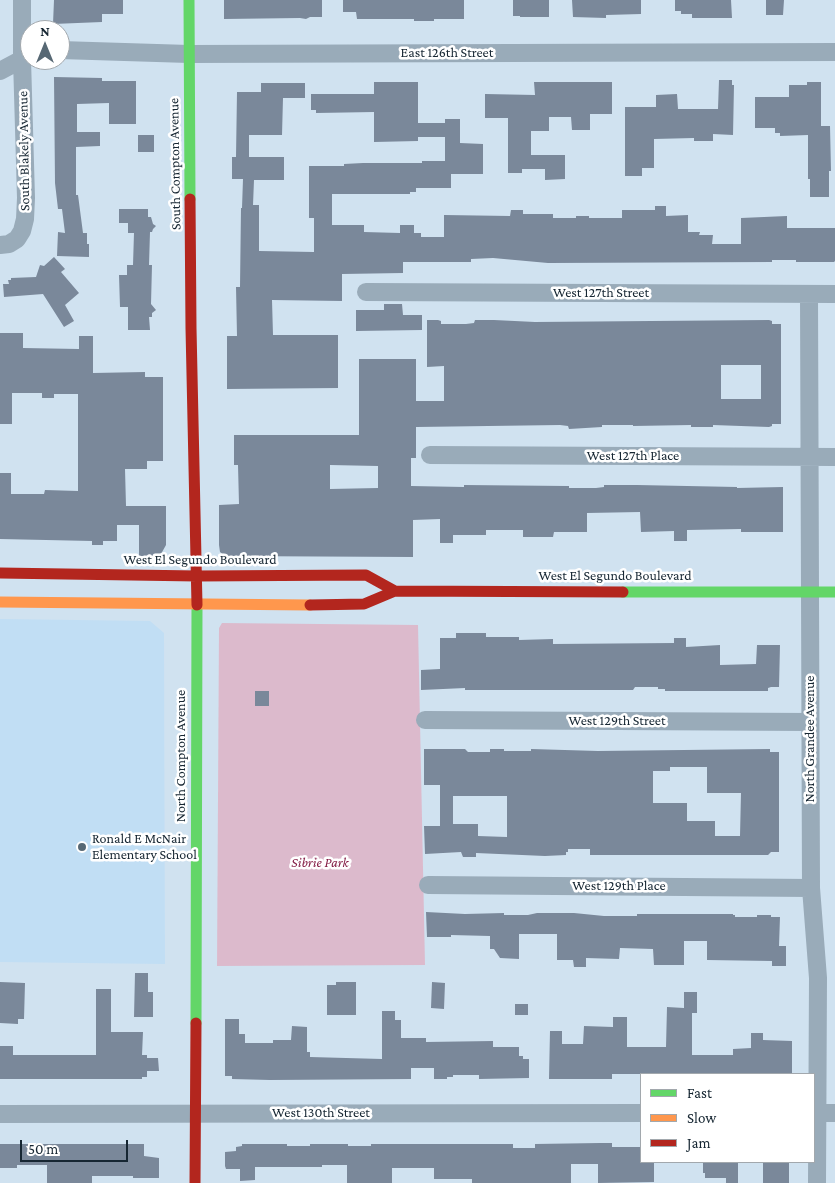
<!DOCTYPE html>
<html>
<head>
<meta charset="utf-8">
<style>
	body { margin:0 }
	#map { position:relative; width:835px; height:1183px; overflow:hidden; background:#d0e2f0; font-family:"Crimson Pro",serif }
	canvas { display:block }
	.legend { position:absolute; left:640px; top:1073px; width:175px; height:90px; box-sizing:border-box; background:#fff; border:1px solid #a2a8ad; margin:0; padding:6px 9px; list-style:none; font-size:15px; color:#162632 }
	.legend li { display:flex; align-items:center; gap:10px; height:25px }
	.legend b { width:25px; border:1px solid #a2a8ad }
	.north { position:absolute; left:20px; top:20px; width:50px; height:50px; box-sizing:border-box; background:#fff; border:1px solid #a2a8ad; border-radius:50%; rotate:0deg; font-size:14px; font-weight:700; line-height:20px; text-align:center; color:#162632 }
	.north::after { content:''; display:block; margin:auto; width:18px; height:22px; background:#576874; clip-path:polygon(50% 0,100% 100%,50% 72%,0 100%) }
	.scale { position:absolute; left:20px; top:1140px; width:108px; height:22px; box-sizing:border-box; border:2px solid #162632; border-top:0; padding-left:6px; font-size:15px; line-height:18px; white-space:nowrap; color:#162632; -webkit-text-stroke:4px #fff; paint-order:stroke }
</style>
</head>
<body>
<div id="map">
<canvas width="835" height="1183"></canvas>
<ul class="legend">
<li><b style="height:6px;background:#63d668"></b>Fast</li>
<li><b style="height:6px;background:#ff974d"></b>Slow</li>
<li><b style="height:6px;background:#b3261e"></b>Jam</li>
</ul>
<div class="north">N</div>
<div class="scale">50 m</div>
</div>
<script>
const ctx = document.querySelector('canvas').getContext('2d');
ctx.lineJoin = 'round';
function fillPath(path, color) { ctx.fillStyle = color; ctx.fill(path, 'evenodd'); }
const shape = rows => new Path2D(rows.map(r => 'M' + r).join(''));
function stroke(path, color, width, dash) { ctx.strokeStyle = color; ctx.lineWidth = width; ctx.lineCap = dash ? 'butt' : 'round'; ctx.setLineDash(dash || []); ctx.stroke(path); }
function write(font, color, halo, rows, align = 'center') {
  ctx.font = font + ' "Crimson Pro",serif'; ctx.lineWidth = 5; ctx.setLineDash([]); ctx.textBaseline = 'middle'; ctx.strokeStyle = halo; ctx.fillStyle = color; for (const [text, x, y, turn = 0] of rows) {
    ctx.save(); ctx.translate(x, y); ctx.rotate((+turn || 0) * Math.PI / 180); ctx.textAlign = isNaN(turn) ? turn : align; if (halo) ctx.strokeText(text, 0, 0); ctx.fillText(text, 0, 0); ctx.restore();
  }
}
const built = shape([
	[0,619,150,621,164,633,165,964,0,962]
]);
const green = shape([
	[222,623,418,625,425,965,217,966,219,628]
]);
const building = shape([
	[54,0,123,0,123,14,102,14,102,22,53,24],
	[224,0,322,0,322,17,310,17,306,19,300,18,224,19],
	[343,0,464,0,464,19,434,19,434,21,414,21,414,19,357,19,356,12,343,12],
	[513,0,549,0,549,17,520,17,520,16,513,16],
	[572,0,641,0,641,14,606,15,606,18,573,17],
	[675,0,731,0,732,18,692,18,692,14,681,14,681,11,675,11],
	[766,0,784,0,783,15,766,15],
	[54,77,102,78,102,81,136,81,136,124,109,124,109,103,77,104,77,132,100,132,100,146,76,147,76,195,78,195,83,233,87,233,87,244,89,244,89,257,57,256,58,232,65,233,62,209,58,209,55,183],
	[719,80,732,80,732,85,734,85,733,135,713,134,713,141,694,141,694,138,654,139,654,168,642,168,642,176,625,176,625,107,656,107,656,95,677,94,678,109,718,109],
	[374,82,418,82,418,123,445,123,445,119,460,119,460,143,483,144,483,174,451,174,451,188,416,188,416,192,410,192,410,194,332,194,332,225,364,225,364,232,400,233,400,225,414,225,414,233,421,233,421,237,444,237,444,215,510,216,511,210,523,210,523,214,553,214,553,218,576,218,576,216,589,216,589,218,622,218,622,210,655,210,655,206,666,206,666,216,688,215,688,232,700,232,699,235,713,235,712,244,741,244,741,218,787,216,787,228,835,228,835,261,834,262,796,262,796,260,772,260,772,262,548,263,493,258,471,259,471,262,403,262,403,273,342,274,342,301,272,300,273,335,338,335,338,388,227,389,227,336,237,336,236,287,240,287,241,208,242,208,243,179,232,179,232,157,236,157,237,92,261,92,261,83,305,83,305,98,283,98,282,135,249,135,249,157,284,157,284,180,254,180,253,205,259,205,259,251,314,252,314,218,309,218,309,166,344,166,344,164,363,163,422,163,422,161,445,161,445,137,418,137,418,141,374,142,374,112,316,113,316,110,311,110,311,94,374,94],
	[534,82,612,82,612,114,590,114,590,130,572,130,571,117,549,117,549,131,531,131,531,155,565,155,565,179,545,180,545,169,522,169,522,173,508,173,508,118,485,118,485,94,535,95],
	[807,82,821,82,821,126,830,126,831,171,829,171,829,197,810,197,810,179,808,179,808,135,780,136,780,133,775,133,775,128,755,128,755,97,789,97,789,85,807,85],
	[138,135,154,135,154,152,138,152],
	[119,209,148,209,148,217,151,217,153,224,156,226,153,229,152,232,150,232,149,265,152,265,151,304,156,310,152,313,152,317,149,317,150,330,128,330,128,307,120,307,119,275,127,275,127,265,133,265,134,233,128,233,128,223,119,223],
	[54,257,65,269,61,272,79,293,65,305,74,321,64,327,43,294,4,297,3,284,9,284,8,280,11,280,11,278,36,277,40,265,44,266],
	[384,304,402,304,403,315,422,315,422,330,356,331,356,310,384,310],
	[427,320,438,320,441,321,441,324,466,324,474,323,475,320,494,320,535,322,769,320,772,321,772,324,781,324,781,424,772,424,772,426,769,427,713,425,713,427,691,427,691,425,633,426,633,425,602,425,602,427,569,429,568,426,560,425,416,427,416,458,411,458,411,486,464,487,464,485,567,486,569,486,569,488,596,488,604,487,604,485,637,485,737,487,737,488,783,487,783,532,741,532,741,529,687,530,687,541,674,541,674,531,641,532,640,512,587,513,587,532,554,532,553,537,523,537,523,530,486,530,486,535,453,535,453,543,440,543,440,519,413,520,413,557,225,556,220,552,219,545,219,505,239,504,238,465,234,465,234,435,359,435,359,359,416,359,416,401,444,401,444,366,427,367],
	[721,365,761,365,761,399,721,399],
	[330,465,378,466,378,488,330,489],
	[0,333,23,333,23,348,79,349,79,336,93,336,93,373,145,372,145,377,163,377,163,461,147,461,147,469,125,469,126,506,166,506,166,545,161,554,156,556,139,556,139,525,117,525,117,541,103,541,103,545,92,545,92,541,0,539,0,473,11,473,11,494,44,494,45,490,78,491,78,394,54,394,54,398,42,398,42,393,12,393,12,424,0,424],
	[456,633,486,633,486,637,519,637,519,640,553,639,553,644,674,643,674,638,686,638,686,647,720,645,720,665,756,664,757,645,780,645,779,687,771,687,768,688,768,691,665,691,665,689,658,689,658,687,635,687,633,690,465,690,465,688,421,690,421,670,440,669,440,638,456,638],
	[255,691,269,691,269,706,255,706],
	[424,749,465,749,468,752,490,752,490,749,504,749,504,751,531,751,531,749,598,751,770,749,770,752,779,752,779,852,771,852,768,855,590,855,590,849,568,849,568,852,566,852,566,855,545,856,476,853,476,857,463,857,461,852,425,854,424,826,440,826,440,785,424,785],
	[670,767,707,767,707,793,741,793,740,836,715,836,715,821,687,821,687,803,653,803,653,771,670,771],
	[453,796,507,796,507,837,478,836,478,824,453,824],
	[426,912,465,914,504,913,504,915,528,915,537,913,574,913,604,916,637,916,637,914,733,914,733,915,735,915,735,917,757,917,757,915,771,915,771,917,780,917,779,946,786,946,786,966,772,966,772,961,707,960,707,941,684,941,684,965,654,965,653,949,620,948,619,959,586,958,586,967,574,967,573,960,557,960,557,934,519,934,519,959,500,958,494,949,490,949,490,936,451,935,451,937,427,937],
	[135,973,148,973,148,992,153,992,153,1017,134,1017],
	[0,982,25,983,24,1019,18,1019,18,1024,0,1023],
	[336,982,356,982,356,1015,327,1015,327,985,336,985],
	[432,982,445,983,444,1009,431,1008],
	[96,989,111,989,111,1032,143,1032,142,1055,147,1055,147,1058,158,1058,159,1071,147,1071,147,1077,142,1077,142,1079,0,1079,0,1046,13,1046,13,1055,96,1055],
	[684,992,697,992,697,1013,692,1013,692,1055,733,1055,733,1049,751,1048,751,1033,763,1033,763,1040,792,1041,792,1074,612,1074,612,1079,549,1079,550,1031,562,1031,562,1044,583,1044,584,1026,613,1027,613,1017,627,1017,627,1047,666,1047,667,1007,684,1008],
	[515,1004,528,1004,528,1015,515,1015],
	[382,1011,395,1011,395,1020,401,1020,401,1038,426,1038,426,1042,493,1041,493,1047,519,1047,519,1056,523,1056,523,1059,529,1059,529,1078,479,1079,479,1075,453,1075,453,1077,447,1077,447,1079,434,1079,434,1068,411,1068,411,1079,270,1080,232,1079,232,1076,225,1076,225,1019,239,1019,239,1034,245,1034,245,1043,273,1043,273,1040,291,1040,292,1026,307,1027,307,1052,310,1052,310,1057,382,1059],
	[600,1143,612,1143,612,1147,641,1147,641,1162,654,1162,654,1182,598,1183,598,1164,571,1164,571,1183,472,1183,472,1179,434,1179,434,1168,392,1168,392,1183,347,1183,347,1165,322,1165,322,1167,255,1167,255,1180,240,1181,240,1169,226,1169,225,1166,225,1152,236,1151,236,1147,242,1146,242,1144,287,1144,287,1146,310,1146,310,1144,348,1144,348,1146,371,1146,371,1144,513,1144,513,1148,535,1148,535,1144],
	[0,1144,144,1144,144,1156,159,1158,159,1178,133,1178,133,1176,92,1176,92,1183,47,1183,47,1165,17,1165,17,1168,0,1168],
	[703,1162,738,1162,738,1183,726,1183,726,1178,705,1178,705,1173,703,1173],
	[763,1162,789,1162,789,1183,763,1183]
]);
const street = shape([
	[60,50,189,54,835,52],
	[0,71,30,55],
	[0,245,9,244,17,239,22,231,25,219,26,198,22,59,22,0],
	[366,292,835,294],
	[809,295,811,888,818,978,817,1183],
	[430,455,835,457],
	[425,720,810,722],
	[428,885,811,888],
	[814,1113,835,1113],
	[0,1114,641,1113]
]);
const fast = shape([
	[189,0,190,199],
	[623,592,835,592],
	[196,1023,197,605]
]);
const slow = shape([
	[0,602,310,605]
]);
const jam = shape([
	[190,199,191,328,197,605],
	[0,573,197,576,366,575,395,591],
	[310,605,364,604,395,591,623,592],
	[195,1183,196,1023]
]);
const markers = [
	[82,847,5,"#576874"]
];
const streetNames = [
	["East 126th Street",447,53],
	["South Blakely Avenue",24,151,-91],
	["South Compton Avenue",175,164,-91],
	["West 127th Street",601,293],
	["West 127th Place",633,456],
	["West El Segundo Boulevard",200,560],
	["West El Segundo Boulevard",615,576],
	["West 129th Street",617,721],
	["North Grandee Avenue",810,739,-90],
	["North Compton Avenue",181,756,-90],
	["West 129th Place",619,886],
	["West 130th Street",321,1113]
];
const poiNames = [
	["Ronald E McNair",92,839],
	["Elementary School",92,855]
];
const parkNames = [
	["Sibrie Park",320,863]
];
fillPath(built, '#c1def4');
fillPath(green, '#dcbacc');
fillPath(building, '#7a889a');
stroke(street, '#99abb9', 18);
stroke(fast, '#63d668', 11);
stroke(slow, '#ff974d', 11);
stroke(jam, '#b3261e', 11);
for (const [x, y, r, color] of markers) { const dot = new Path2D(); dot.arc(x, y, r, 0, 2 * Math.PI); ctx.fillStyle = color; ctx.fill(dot); stroke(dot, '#fff', 2); }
write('14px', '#162632', '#fff', streetNames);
write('14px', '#162632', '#fff', poiNames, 'left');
write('italic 14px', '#841e46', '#fff', parkNames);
</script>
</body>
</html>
